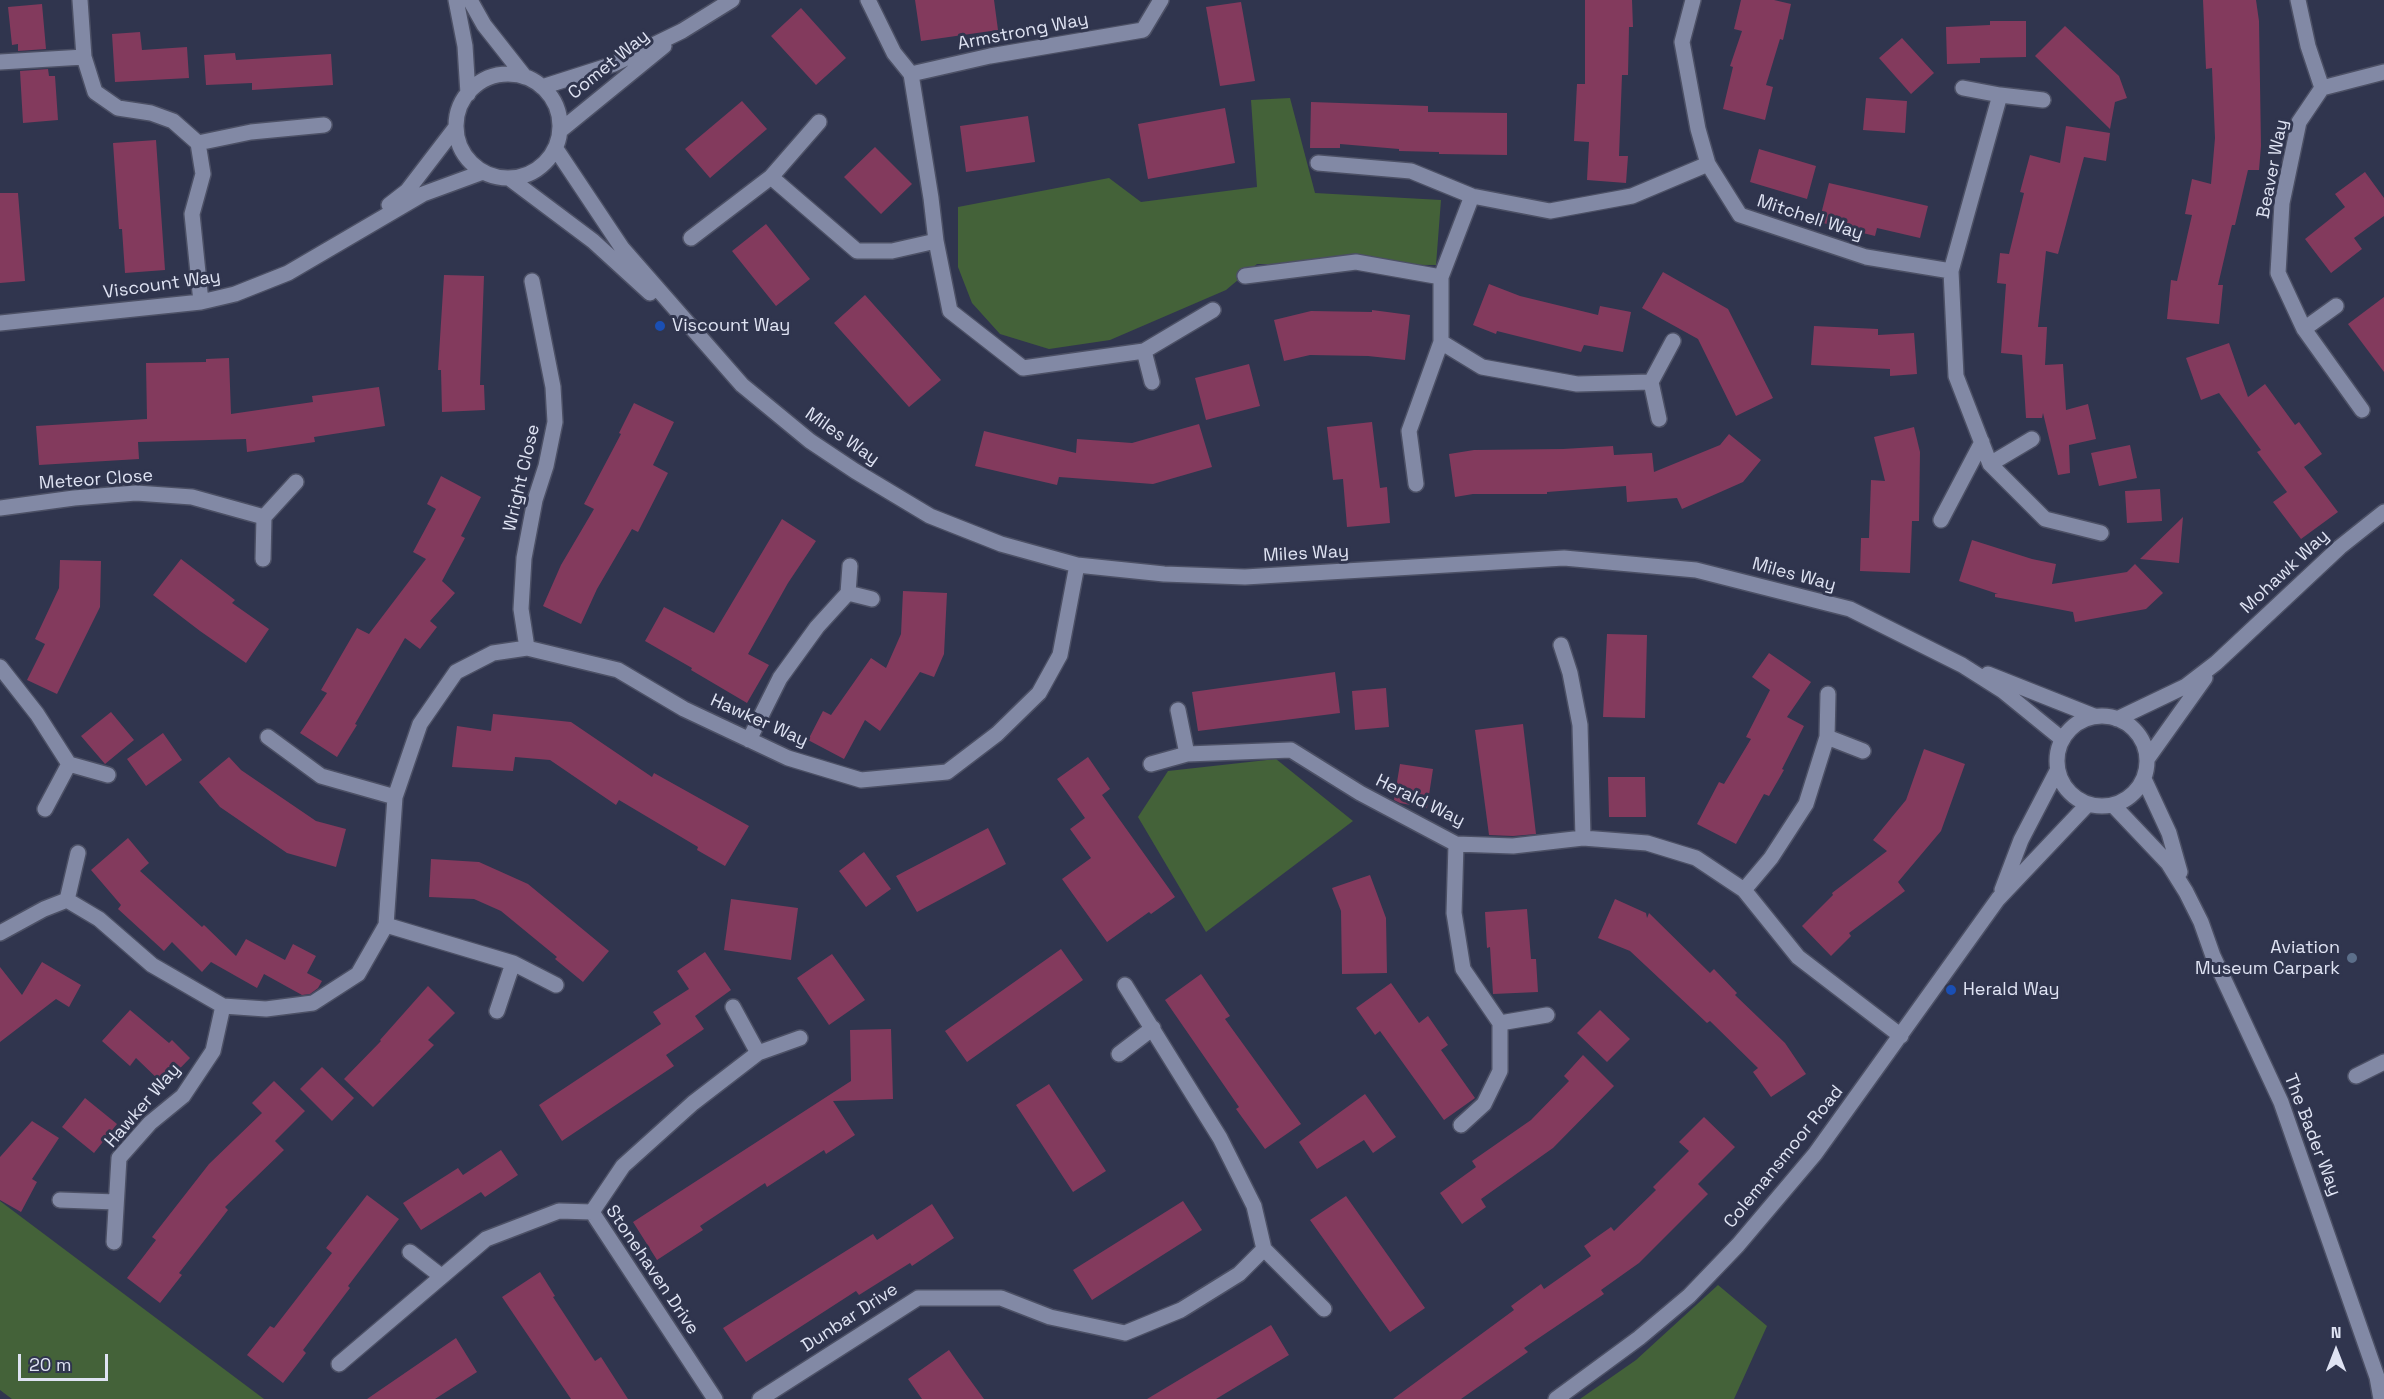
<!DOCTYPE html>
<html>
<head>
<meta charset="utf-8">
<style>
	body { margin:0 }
	#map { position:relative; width:2384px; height:1399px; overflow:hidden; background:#30354e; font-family:"Space Grotesk",sans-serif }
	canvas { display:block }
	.north { position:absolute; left:2306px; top:1321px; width:60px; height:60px; -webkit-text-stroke:4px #30354e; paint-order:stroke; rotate:0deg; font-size:16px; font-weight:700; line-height:24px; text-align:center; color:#dfe3f3 }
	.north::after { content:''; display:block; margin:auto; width:21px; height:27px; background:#dfe3f3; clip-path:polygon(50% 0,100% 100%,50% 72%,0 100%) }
	.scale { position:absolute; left:18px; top:1354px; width:90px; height:27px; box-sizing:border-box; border:3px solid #dfe3f3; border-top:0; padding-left:8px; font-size:18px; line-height:21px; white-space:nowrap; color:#dfe3f3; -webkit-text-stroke:4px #30354e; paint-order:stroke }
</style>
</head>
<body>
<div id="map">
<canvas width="2384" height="1399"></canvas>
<div class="north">N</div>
<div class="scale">20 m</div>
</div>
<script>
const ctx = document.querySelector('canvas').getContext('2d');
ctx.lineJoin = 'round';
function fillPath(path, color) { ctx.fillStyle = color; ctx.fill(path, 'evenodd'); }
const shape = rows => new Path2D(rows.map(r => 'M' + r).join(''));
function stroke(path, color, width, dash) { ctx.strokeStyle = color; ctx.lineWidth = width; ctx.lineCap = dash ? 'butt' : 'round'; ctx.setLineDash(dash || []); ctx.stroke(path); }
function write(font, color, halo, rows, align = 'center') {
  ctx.font = font + ' "Space Grotesk",sans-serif'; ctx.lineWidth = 6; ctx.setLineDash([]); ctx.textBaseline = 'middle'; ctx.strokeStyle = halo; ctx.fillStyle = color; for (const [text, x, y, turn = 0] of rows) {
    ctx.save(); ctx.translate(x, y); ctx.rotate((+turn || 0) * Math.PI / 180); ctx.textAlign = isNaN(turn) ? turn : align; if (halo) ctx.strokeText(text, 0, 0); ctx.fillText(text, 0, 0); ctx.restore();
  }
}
const green = shape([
	[1290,98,1315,193,1441,200,1436,265,1257,264,1226,290,1110,340,1049,349,1000,334,972,303,958,267,958,207,1109,178,1141,202,1257,187,1251,100],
	[1276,759,1353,821,1206,932,1138,817,1168,771],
	[0,1201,264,1399,12,1399,0,1390],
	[1718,1285,1767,1326,1734,1399,1580,1399,1636,1360]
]);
const building = shape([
	[915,0,994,0,998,30,921,41],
	[1585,0,1632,0,1633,27,1629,27,1628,75,1622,75,1619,156,1628,156,1626,183,1587,180,1589,142,1574,141,1577,84,1585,84],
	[1741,0,1774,0,1791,4,1783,40,1780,39,1766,85,1773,87,1765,120,1723,109,1733,67,1730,66,1742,31,1734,29],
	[2203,0,2256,0,2259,21,2261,146,2259,170,2248,170,2235,225,2232,225,2218,285,2223,285,2219,324,2167,319,2171,280,2177,281,2192,215,2185,214,2192,179,2211,184,2215,138,2212,68,2206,69],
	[1241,2,1255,81,1220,86,1206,7],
	[42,4,46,49,18,51,18,44,12,45,8,7],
	[801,8,846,58,816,85,771,36],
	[1990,21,2026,21,2026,57,1980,58,1980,63,1947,64,1946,27,1990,25],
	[2065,26,2119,76,2127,98,2115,102,2110,129,2035,56],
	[140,32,142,50,187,47,189,78,115,82,112,34],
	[1902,38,1934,73,1911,94,1879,58],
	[235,53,236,60,331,54,333,85,252,90,252,83,206,85,204,55],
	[48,69,49,76,55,76,58,120,23,123,20,71],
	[1866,98,1907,101,1905,133,1863,130],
	[742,101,767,129,710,178,685,149],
	[1311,102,1428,106,1428,112,1507,113,1507,155,1439,154,1439,152,1399,151,1399,149,1340,144,1340,148,1310,148],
	[1225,108,1235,163,1148,179,1138,124],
	[1028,116,1035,162,966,172,960,126],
	[2066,126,2110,133,2106,161,2084,157,2058,254,2046,251,2038,327,2047,327,2045,365,2063,364,2066,410,2088,404,2096,439,2069,445,2070,473,2058,475,2043,413,2042,418,2026,418,2022,355,2001,353,2006,284,1997,283,2000,253,2009,254,2024,193,2020,192,2030,155,2060,163],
	[156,140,165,270,125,273,122,229,119,229,113,143],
	[875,147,912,184,881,214,844,177],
	[1759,149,1816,166,1807,199,1750,182],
	[2365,172,2384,198,2384,216,2354,238,2362,249,2331,273,2305,239,2345,207,2335,194],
	[1829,183,1928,206,1920,238,1877,228,1875,236,1819,222],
	[0,193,18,193,25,281,0,283],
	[766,224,810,279,776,306,732,251],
	[1663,272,1728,309,1773,398,1736,416,1698,339,1642,308],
	[444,275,484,276,480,385,484,385,485,410,442,412,441,370,438,370],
	[1489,284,1520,296,1598,315,1600,306,1631,312,1623,352,1584,345,1581,352,1497,331,1496,334,1473,325],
	[865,295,941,380,909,407,834,323],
	[2384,297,2384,372,2348,324],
	[1372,310,1410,315,1405,360,1368,356,1310,355,1284,361,1274,320,1311,311,1372,312],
	[1814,326,1878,329,1878,335,1914,333,1917,374,1890,376,1890,369,1811,365],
	[2229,343,2248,397,2265,384,2295,425,2299,422,2322,454,2304,467,2338,512,2301,539,2273,502,2287,492,2257,452,2261,450,2219,393,2201,400,2186,358],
	[229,358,231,414,313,402,312,396,379,387,385,426,314,437,315,442,247,452,246,439,138,442,139,459,39,465,36,426,147,419,146,363,206,362,206,359],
	[1249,364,1260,406,1206,420,1195,378],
	[634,403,674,422,653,465,668,473,638,532,632,529,597,589,581,624,543,606,561,565,594,509,584,504,621,434,619,433],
	[1372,422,1380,488,1387,487,1390,523,1347,527,1343,479,1333,480,1327,427],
	[1199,424,1212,467,1153,484,1059,477,1057,485,975,466,984,431,1076,453,1077,439,1132,443],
	[1914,427,1920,452,1919,521,1912,521,1910,573,1860,571,1861,538,1869,538,1871,480,1885,481,1874,437],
	[1729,434,1761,460,1743,482,1682,509,1677,498,1627,502,1626,486,1547,492,1547,494,1473,494,1455,497,1449,454,1474,450,1563,449,1613,446,1614,455,1652,453,1654,472,1720,445],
	[2130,445,2137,478,2099,486,2091,453],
	[441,476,481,497,461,536,465,538,442,581,455,593,430,621,437,627,420,649,405,638,355,724,357,725,337,757,300,733,327,693,321,690,357,628,369,634,426,559,413,552,436,509,427,504],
	[2160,489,2162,521,2127,523,2125,491],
	[2183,517,2179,563,2140,559],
	[782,519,816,541,788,583,748,654,769,665,747,703,691,670,692,668,645,641,664,607,714,633],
	[1972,540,2032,559,2056,564,2052,584,2127,572,2135,564,2163,593,2146,609,2075,622,2073,612,1995,597,1995,594,1998,594,1959,581],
	[181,559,235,600,232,603,269,629,246,663,200,631,153,595],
	[60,560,101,561,100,607,57,694,27,680,45,644,35,639,59,588],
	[903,591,947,593,944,654,934,677,920,672,880,731,865,720,844,759,808,740,823,711,831,715,871,658,886,668,901,634],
	[1607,634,1647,635,1645,718,1603,717],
	[1769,653,1811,682,1787,717,1804,726,1782,769,1784,770,1769,796,1764,794,1736,844,1697,824,1719,782,1724,784,1751,739,1746,737,1770,690,1752,677],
	[1335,672,1340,713,1198,731,1192,692],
	[1386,688,1389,727,1355,730,1352,691],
	[111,712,134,740,105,764,81,736],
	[493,714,571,722,652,777,654,773,749,826,725,866,697,850,698,847,619,800,616,805,550,760,515,757,513,771,452,767,457,726,491,731],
	[1523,724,1536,834,1513,836,1489,835,1475,730],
	[163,733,182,760,146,786,127,759],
	[1924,749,1965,764,1941,831,1898,882,1905,891,1849,933,1851,936,1831,956,1802,926,1833,895,1832,893,1887,851,1873,840,1906,800],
	[229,757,241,770,316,821,346,829,336,867,287,853,220,807,199,782],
	[1088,757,1110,789,1102,795,1175,897,1151,914,1149,912,1107,942,1062,879,1091,858,1070,829,1085,818,1057,779],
	[1400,764,1433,769,1427,808,1400,803,1394,800],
	[1608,777,1645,777,1646,817,1609,817],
	[988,828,1006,864,917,912,896,876],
	[128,838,149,863,140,871,202,927,204,925,236,956,246,939,285,960,293,944,316,956,307,973,322,981,318,988,310,994,302,995,264,974,257,988,211,962,202,972,172,942,164,951,118,909,121,905,91,870],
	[864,852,891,889,866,907,839,871],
	[431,859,479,862,528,884,609,951,583,982,555,959,557,957,501,911,474,899,429,897],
	[1370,875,1386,918,1387,973,1342,974,1341,911,1332,888],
	[731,899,798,908,791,960,724,950],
	[1615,899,1646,913,1647,918,1649,913,1710,973,1714,969,1737,993,1735,995,1785,1043,1806,1074,1771,1097,1753,1072,1758,1068,1710,1021,1707,1023,1630,951,1598,938],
	[1527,909,1531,959,1536,959,1538,992,1493,994,1490,947,1487,948,1485,912],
	[1061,949,1083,980,967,1062,945,1031],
	[705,952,731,990,695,1016,704,1029,666,1055,674,1066,562,1141,539,1105,661,1024,653,1012,689,989,677,971],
	[832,954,865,1000,829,1025,797,978],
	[42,962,81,985,69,1007,56,999,0,1042,0,967,22,995],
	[1201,974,1230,1016,1225,1019,1301,1124,1265,1149,1236,1109,1239,1107,1165,1000],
	[1391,983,1419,1023,1428,1016,1448,1045,1441,1050,1475,1098,1444,1120,1380,1031,1375,1035,1356,1008],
	[428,986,455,1013,428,1040,434,1045,373,1107,344,1079,381,1041,380,1040],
	[130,1010,169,1043,172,1040,190,1058,164,1085,136,1058,130,1066,102,1041],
	[1600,1010,1630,1039,1607,1062,1577,1033],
	[891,1029,893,1099,833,1101,855,1135,826,1154,824,1150,767,1187,765,1183,700,1226,703,1230,657,1260,633,1222,851,1081,850,1030],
	[1583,1055,1614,1086,1553,1148,1481,1199,1486,1207,1462,1224,1440,1193,1476,1167,1472,1161,1531,1120,1569,1081,1564,1076],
	[322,1067,354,1098,332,1121,300,1089],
	[274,1081,305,1111,275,1141,284,1150,225,1207,228,1210,179,1273,182,1275,160,1303,127,1278,156,1240,152,1237,209,1164,262,1113,252,1103],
	[1049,1084,1106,1171,1073,1192,1016,1105],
	[1365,1094,1396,1137,1373,1153,1364,1140,1317,1169,1299,1142],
	[85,1098,117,1124,94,1153,62,1127],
	[1704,1117,1735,1147,1698,1184,1708,1194,1639,1263,1601,1290,1604,1294,1524,1348,1528,1352,1461,1399,1393,1399,1514,1310,1511,1306,1541,1284,1544,1289,1591,1256,1584,1246,1611,1227,1614,1231,1656,1190,1653,1187,1689,1151,1679,1142],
	[32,1121,59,1138,32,1179,37,1182,21,1212,0,1200,0,1157],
	[501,1150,518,1175,485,1197,481,1192,421,1230,403,1203,458,1168,463,1175],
	[367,1195,399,1219,348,1286,350,1288,303,1350,306,1353,283,1383,247,1355,270,1326,274,1328,332,1253,326,1248],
	[1346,1196,1425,1308,1390,1332,1310,1220],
	[1183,1201,1202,1230,1092,1300,1073,1270],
	[932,1204,954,1238,912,1266,910,1263,859,1295,856,1291,746,1362,723,1328,873,1234,877,1240],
	[540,1272,555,1296,553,1297,595,1361,601,1357,628,1399,571,1399,502,1297],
	[1271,1325,1289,1355,1216,1399,1147,1399],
	[456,1338,477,1372,435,1399,367,1399],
	[949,1350,965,1373,984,1399,922,1399,908,1379]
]);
const minor = shape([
	[80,0,84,57,95,92,118,108,151,113,173,121,198,143,203,174,192,214,201,302],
	[456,0,465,46,468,94],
	[470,0,484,25,525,77],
	[868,0,894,53,911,74,931,198,936,241,950,311,1023,368,1144,351,1213,310],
	[1693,0,1682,42,1698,129,1708,164,1740,215,1866,257,1951,271,1956,376,1990,464,2045,519,2101,533],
	[2298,0,2308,46,2322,88],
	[0,62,84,57],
	[911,74,990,56,1143,30,1161,0],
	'456 126a52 52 0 1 1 104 0a52 52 0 1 1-104 0Z',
	[542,87,614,64,682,31,732,0],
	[1963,88,2000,95],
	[819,122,771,177,857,251,892,251,936,241],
	[561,130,664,46],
	[198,143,251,132,324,125],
	[556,149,622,248,742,385,810,441,855,471,930,516,1001,544,1077,565,1164,574,1245,577,1564,558,1696,570,1850,609,1962,665,2003,691,2062,739],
	[1318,163,1411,171,1472,196,1550,211,1632,196,1708,164],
	[509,178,593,241,650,293],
	[1472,196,1441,277,1441,342,1482,367,1577,384,1651,382,1673,341],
	[389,205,407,191,456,127],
	[691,238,771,177],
	[1951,271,2000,95,2043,100],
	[1245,276,1356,262,1441,277],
	[0,323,201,302,235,294,288,273,423,194,483,172],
	[2304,329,2336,306],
	[1144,351,1152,382],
	[1651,382,1659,419],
	[2362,410,2304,329,2278,273,2282,203,2299,122,2322,88,2384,72],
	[1990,464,2032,439],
	[1416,484,1409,431,1441,342],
	[0,508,74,498,136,493,192,497,264,517,296,482],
	[1941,520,1982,442],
	[263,559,264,517],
	[848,593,872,599],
	[1561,645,1570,673,1580,725,1583,838],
	[527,648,521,609,524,558,535,500,546,466,555,422,553,387,532,281],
	[0,667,37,714,69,764,108,775],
	[1988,674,2094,716],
	[1178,710,1187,754,1291,750,1360,793,1456,844,1513,846,1583,838,1647,843,1696,858,1744,890,1798,957,1901,1036],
	'2057 761a45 45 0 1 1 90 0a45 45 0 1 1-90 0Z',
	[2117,719,2186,686,2216,663,2340,547,2384,512],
	[268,737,321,776,395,797],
	[1827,737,1863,751],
	[749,740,780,678,817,627,848,593,850,566],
	[2148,758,2205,678],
	[1151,764,1187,754],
	[2144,779,2169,833,2180,872],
	[2113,805,2168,863,2186,892,2201,922,2213,956,2281,1102,2377,1377,2381,1399],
	[45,809,69,764],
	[1456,844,1454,913,1463,969,1500,1023,1547,1015],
	[78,853,67,900,99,919,152,965,223,1006,266,1009,313,1003,358,974,386,925,395,797,420,724,456,672,493,653,527,648,618,670,684,709,788,758,861,780,947,772,997,734,1039,693,1060,655,1077,565],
	[1744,890,1771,858,1806,804,1827,737,1828,694],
	[2002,890,2021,840,2057,771],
	[386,925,513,963,556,985],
	[0,933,44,909,67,900],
	[733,1007,758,1053],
	[497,1011,513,963],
	[1119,1054,1153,1028],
	[2356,1076,2384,1062],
	[1461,1125,1484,1104,1500,1071,1500,1023],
	[60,1200,116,1202],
	[592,1212,623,1166,693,1103,758,1053,800,1038],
	[114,1242,119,1158,150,1123,183,1096,213,1051,223,1006],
	[1264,1249,1324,1309],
	[410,1252,441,1276],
	[339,1364,486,1239,559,1211,592,1212,715,1399],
	[760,1399,918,1298,1001,1298,1050,1317,1125,1333,1181,1310,1239,1274,1264,1249,1254,1206,1220,1138,1125,985],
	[1556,1399,1639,1338,1689,1296,1738,1245,1815,1154,1998,899,2088,804]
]);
const markers = [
	[660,326,6,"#1a4fb4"],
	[2352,958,6,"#5c6f8a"],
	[1951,990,6,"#1a4fb4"]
];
const streetNames = [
	["Armstrong Way",1023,32,-11],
	["Comet Way",609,65,-39],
	["Beaver Way",2273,169,-79],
	["Mitchell Way",1810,218,18],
	["Viscount Way",162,285,-8],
	["Miles Way",842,437,35],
	["Wright Close",522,478,-77],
	["Meteor Close",96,480,-4],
	["Miles Way",1306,554,-3],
	["Mohawk Way",2285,572,-43],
	["Miles Way",1794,575,15],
	["Hawker Way",759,721,24],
	["Herald Way",1420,801,26],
	["Hawker Way",143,1106,-49],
	["The Bader Way",2312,1135,69],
	["Colemansmoor Road",1784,1157,-51],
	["Stonehaven Drive",652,1270,56],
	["Dunbar Drive",850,1318,-33]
];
const poiNames = [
	["Viscount Way",672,326],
	["Aviation",2340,948,"right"],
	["Museum Carpark",2340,969,"right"],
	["Herald Way",1963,990]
];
fillPath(green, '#446239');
fillPath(building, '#833a5d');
stroke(minor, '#4c5065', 18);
stroke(minor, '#8289a5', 15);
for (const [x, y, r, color] of markers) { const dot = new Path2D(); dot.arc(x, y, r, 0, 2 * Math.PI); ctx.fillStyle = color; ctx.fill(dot); stroke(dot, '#30354e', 2); }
write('18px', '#dfe3f3', '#30354e', streetNames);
write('18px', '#dfe3f3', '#30354e', poiNames, 'left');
</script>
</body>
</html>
